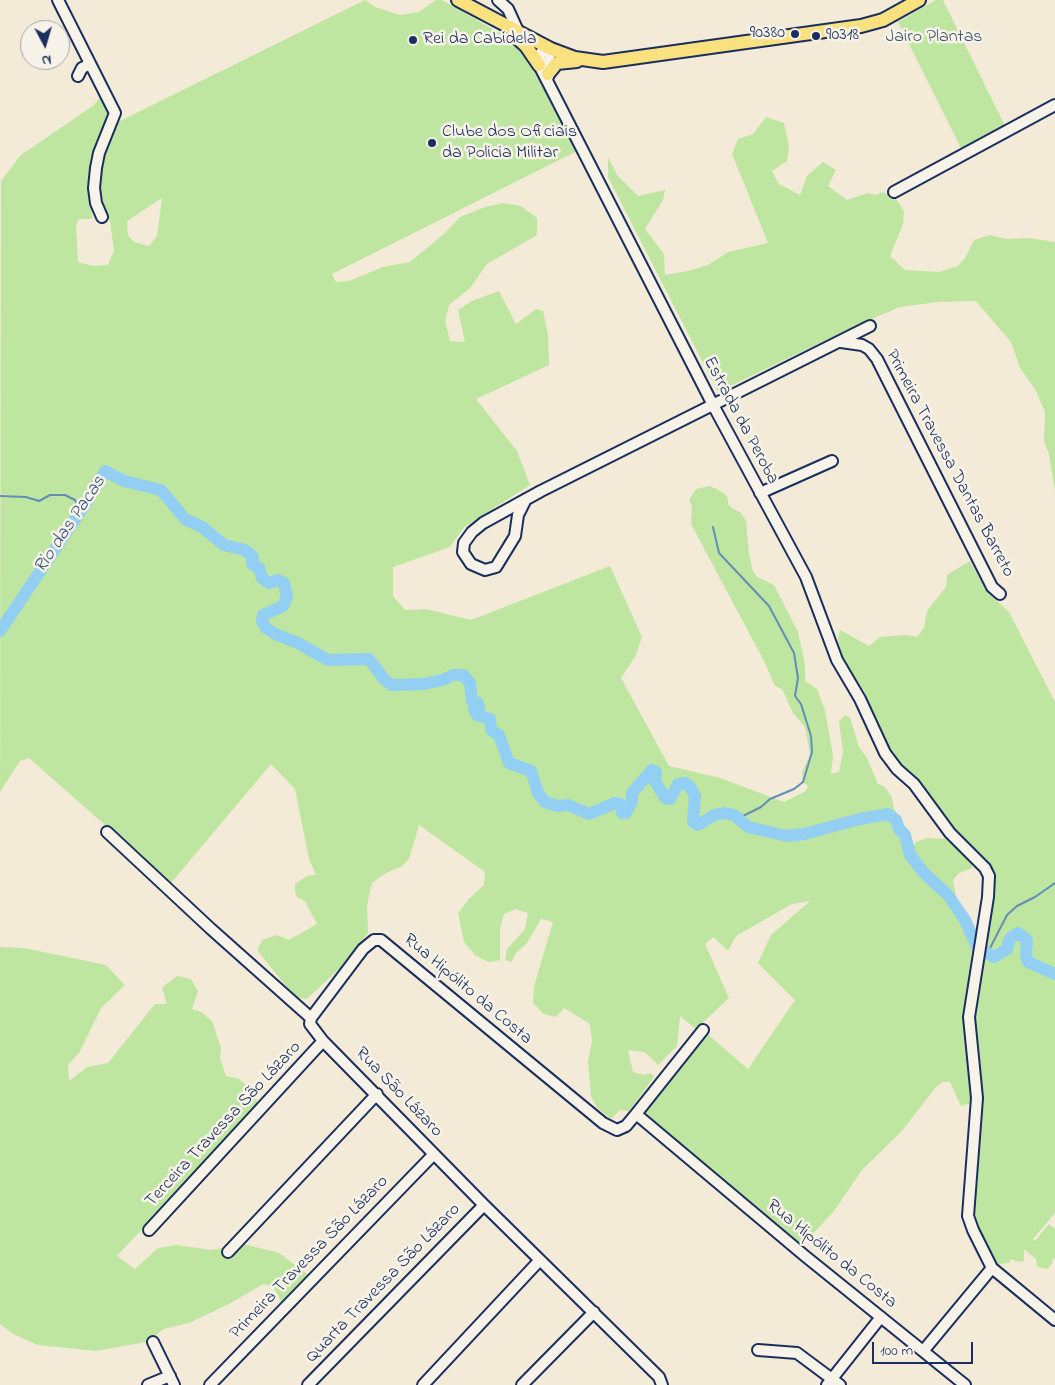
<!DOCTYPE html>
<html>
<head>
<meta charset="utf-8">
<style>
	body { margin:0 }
	#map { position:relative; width:1055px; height:1385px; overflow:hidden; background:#f3ead8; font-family:"Indie Flower",sans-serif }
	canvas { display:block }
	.north { position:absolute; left:20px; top:20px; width:50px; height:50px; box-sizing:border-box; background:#f7f3e8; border:1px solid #9fa5b1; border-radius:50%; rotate:174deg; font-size:14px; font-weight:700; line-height:20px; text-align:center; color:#1b2f5e }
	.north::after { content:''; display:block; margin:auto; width:18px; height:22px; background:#1b2f5e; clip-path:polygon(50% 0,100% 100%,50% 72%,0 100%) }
	.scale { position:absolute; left:872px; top:1342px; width:101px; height:22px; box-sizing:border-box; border:2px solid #1b2f5e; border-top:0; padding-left:6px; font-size:15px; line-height:18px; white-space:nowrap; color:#1b2f5e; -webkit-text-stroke:4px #f7f3e8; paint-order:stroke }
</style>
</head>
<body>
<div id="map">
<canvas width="1055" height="1385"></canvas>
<div class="north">N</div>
<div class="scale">100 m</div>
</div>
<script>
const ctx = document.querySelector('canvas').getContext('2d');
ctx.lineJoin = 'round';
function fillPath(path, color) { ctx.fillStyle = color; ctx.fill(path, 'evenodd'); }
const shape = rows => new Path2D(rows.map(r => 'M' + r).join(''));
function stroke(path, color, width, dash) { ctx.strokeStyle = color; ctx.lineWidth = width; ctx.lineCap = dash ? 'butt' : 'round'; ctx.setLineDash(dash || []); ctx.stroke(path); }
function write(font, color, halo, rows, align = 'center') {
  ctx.font = font + ' "Indie Flower",sans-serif'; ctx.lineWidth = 5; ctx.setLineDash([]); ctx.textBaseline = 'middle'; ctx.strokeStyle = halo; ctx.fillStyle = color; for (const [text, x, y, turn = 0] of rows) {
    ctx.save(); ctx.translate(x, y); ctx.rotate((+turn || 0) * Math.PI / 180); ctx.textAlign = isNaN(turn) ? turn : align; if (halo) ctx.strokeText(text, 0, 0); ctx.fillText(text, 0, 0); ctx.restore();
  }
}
const green = shape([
	[365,0,375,7,400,15,419,12,436,0,442,0,517,43,531,60,579,150,332,274,336,282,349,281,383,267,410,262,444,234,460,217,485,207,503,203,521,206,537,218,537,235,487,264,470,288,449,305,445,321,450,341,465,342,458,310,472,301,499,291,516,324,536,309,543,311,548,335,549,365,476,399,517,451,530,485,464,527,450,547,393,567,393,596,405,610,426,609,471,620,610,566,642,637,635,657,621,678,669,766,720,778,784,802,806,791,808,786,803,782,802,772,810,755,807,737,805,727,793,713,782,689,775,686,764,661,691,524,692,507,689,500,696,489,709,486,717,489,727,496,729,506,741,513,746,521,749,554,753,571,757,577,774,585,798,632,805,665,805,681,817,689,825,710,833,756,831,774,839,772,843,752,839,721,845,715,850,718,859,747,867,758,878,784,885,787,892,798,894,808,911,844,914,845,916,842,926,838,946,839,972,861,972,868,959,873,953,880,957,901,977,931,979,940,975,949,984,958,995,874,955,831,927,792,900,764,884,738,864,691,844,661,838,640,840,630,869,646,880,637,905,635,917,637,924,628,927,611,946,587,947,575,970,561,987,592,1009,612,1055,702,1055,1213,1033,1239,1035,1241,1049,1224,1055,1229,1055,1260,1052,1258,1053,1262,1048,1269,1037,1267,1036,1259,1024,1249,1024,1261,1019,1262,1011,1259,1009,1263,998,1264,992,1260,974,1223,983,1100,961,1106,950,1082,943,1082,936,1087,901,1132,862,1170,834,1211,800,1248,640,1113,705,1032,748,1069,795,1000,758,963,771,935,810,901,792,904,736,936,728,951,714,937,705,944,729,998,696,1029,680,1016,677,1046,658,1065,645,1052,628,1050,633,1072,644,1075,651,1073,654,1077,629,1111,620,1110,611,1119,597,1108,591,1096,588,1061,592,1041,590,1024,564,1008,556,1017,544,1014,533,1003,534,986,553,922,541,919,527,943,515,954,512,962,505,960,507,949,525,929,528,913,516,909,504,914,500,928,500,960,489,962,476,956,464,942,458,913,470,898,484,885,485,872,419,825,409,859,402,866,386,873,372,883,367,906,368,933,344,964,307,999,295,997,257,950,262,940,277,935,289,940,317,924,305,901,297,897,295,891,295,884,307,876,316,875,309,859,295,789,271,764,171,883,29,758,20,761,0,792,1,181,21,155,94,105,102,94,119,112,118,122],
	[162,198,157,236,149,246,134,242,128,235,127,221],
	[102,202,110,221,114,251,108,265,93,266,78,262,76,226,79,219,92,219,92,204],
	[936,0,943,0,1006,128,962,150,898,22],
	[766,117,784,123,789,146,787,161,772,171,779,184,800,195,807,176,823,162,836,170,828,186,847,200,868,193,876,195,883,192,896,199,904,211,903,224,890,256,905,270,939,272,958,266,965,258,974,240,990,235,1006,239,1030,238,1055,242,1055,491,1049,454,1044,441,1045,412,1035,389,1020,368,1011,342,976,301,938,302,900,307,857,325,718,392,608,177,608,157,617,175,638,196,665,190,663,200,645,229,664,254,665,275,688,271,708,265,728,252,768,243,732,154,738,139,753,134],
	[0,947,24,948,106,965,125,985,101,1008,79,1053,68,1065,69,1081,87,1067,108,1063,155,1004,167,1004,162,988,165,985,177,976,191,979,198,991,192,1009,201,1012,212,1021,221,1048,220,1058,226,1076,239,1079,254,1092,258,1104,117,1256,135,1269,158,1248,176,1245,211,1250,244,1244,279,1253,309,1275,282,1303,273,1286,263,1284,229,1304,189,1323,164,1329,146,1342,96,1351,38,1345,13,1334,0,1324]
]);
const stream = shape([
	[0,496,26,497,39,501,50,495,65,495,75,500,81,511],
	[713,527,719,553,769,606,794,653,798,678,795,696,801,704,811,736,812,752,803,782,794,789,770,799,761,807,737,819],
	[987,954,1007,915,1017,906,1035,897,1055,883]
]);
const river = shape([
	[0,631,86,503,105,471,124,481,161,490,185,519,202,527,224,545,245,550,253,557,252,564,259,568,262,578,269,583,278,580,284,583,287,597,283,606,263,615,262,622,266,628,275,634,298,643,328,660,369,659,383,678,391,685,424,684,443,680,453,675,463,675,470,683,472,701,478,703,479,708,474,710,477,715,490,719,491,730,499,735,509,763,531,771,538,793,545,802,557,806,568,805,589,814,615,803,620,804,622,813,626,813,632,802,632,793,652,770,656,772,655,781,665,798,670,799,678,784,685,783,690,787,695,796,693,822,698,825,714,815,725,813,734,815,748,827,787,836,804,834,860,819,888,814,896,820,899,829,905,835,910,855,924,873,948,895,965,920,977,947,994,957,1007,949,1010,938,1018,933,1027,940,1026,956,1028,962,1055,974]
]);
const minor = shape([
	[58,0,115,113,99,153,96,168,94,188,96,203,102,217],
	[498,0,508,9,518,31],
	[546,47,539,55,539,65,713,405,806,577,837,660,860,699,885,753,897,769,914,784,950,833,985,868,989,876,988,897,969,1017,977,1098,968,1216,973,1230,992,1268,1055,1320],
	[78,76,82,68,90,64],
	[548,77,547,68,551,49],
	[894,192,1055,105],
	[841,342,862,345,869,349,877,359,992,587,1000,594],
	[760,493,832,461],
	[526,499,518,515,515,536,496,567,485,570,471,564,463,552,464,543,472,532,483,523,541,491,870,326],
	[107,832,211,929,311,1018,310,1024,323,1041,484,1205,659,1377,662,1385],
	[311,1018,363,949,374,940,381,940,603,1123,617,1130,626,1126,636,1114,703,1030],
	[636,1114,805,1256,965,1385],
	[149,1230,323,1041],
	[228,1252,377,1094],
	[153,1342,174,1385],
	[758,1350,797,1353,840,1385],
	[924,1350,992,1268],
	[148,1385,170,1376],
	[210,1385,434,1154],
	[308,1385,484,1205],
	[423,1385,539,1261],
	[522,1385,594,1312],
	[827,1385,881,1317]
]);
const major = shape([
	[458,0,551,49,575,58,603,62,861,26,883,20,919,0],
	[514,35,526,46,539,65],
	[548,74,557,63,577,61]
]);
const markers = [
	[795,34,5,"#1b2f5e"],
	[816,36,5,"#1b2f5e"],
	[413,40,5,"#1b2f5e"],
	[432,143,5,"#1b2f5e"]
];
const poiNames = [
	["90380",785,34,"right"],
	["90318",826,36],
	["Rei da Cabidela",423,40],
	["Clube dos Oficiais",442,133],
	["da Policia Militar",442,154]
];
const parkNames = [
	["Jairo Plantas",934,38]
];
const streetNames = [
	["Estrada da Peroba",740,421,62],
	["Primeira Travessa Dantas Barreto",949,464,62],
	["Rua Hipólito da Costa",467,990,40],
	["Rua São Lázaro",398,1093,46],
	["Terceira Travessa São Lázaro",224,1125,-47],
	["Rua Hipólito da Costa",831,1255,39],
	["Primeira Travessa São Lázaro",310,1258,-46],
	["Quarta Travessa São Lázaro",384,1284,-46]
];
const waterNames = [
	["Rio das Pacas",71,525,-56]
];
fillPath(green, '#bee6a1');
stroke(stream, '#638eb7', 2);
stroke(river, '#93cef3', 12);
stroke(minor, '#1b2f5e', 14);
stroke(major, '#1b2f5e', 16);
stroke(minor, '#f7f3e8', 10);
stroke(major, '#fae180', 12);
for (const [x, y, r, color] of markers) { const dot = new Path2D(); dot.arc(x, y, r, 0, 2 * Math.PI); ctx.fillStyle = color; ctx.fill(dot); stroke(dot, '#f7f3e8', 2); }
write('18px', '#1b2f5e', '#f7f3e8', poiNames, 'left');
write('18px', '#3c546b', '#f7f3e8', parkNames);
write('18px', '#1b2f5e', '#f7f3e8', streetNames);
write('italic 19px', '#395783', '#f7f3e8', waterNames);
</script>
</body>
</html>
